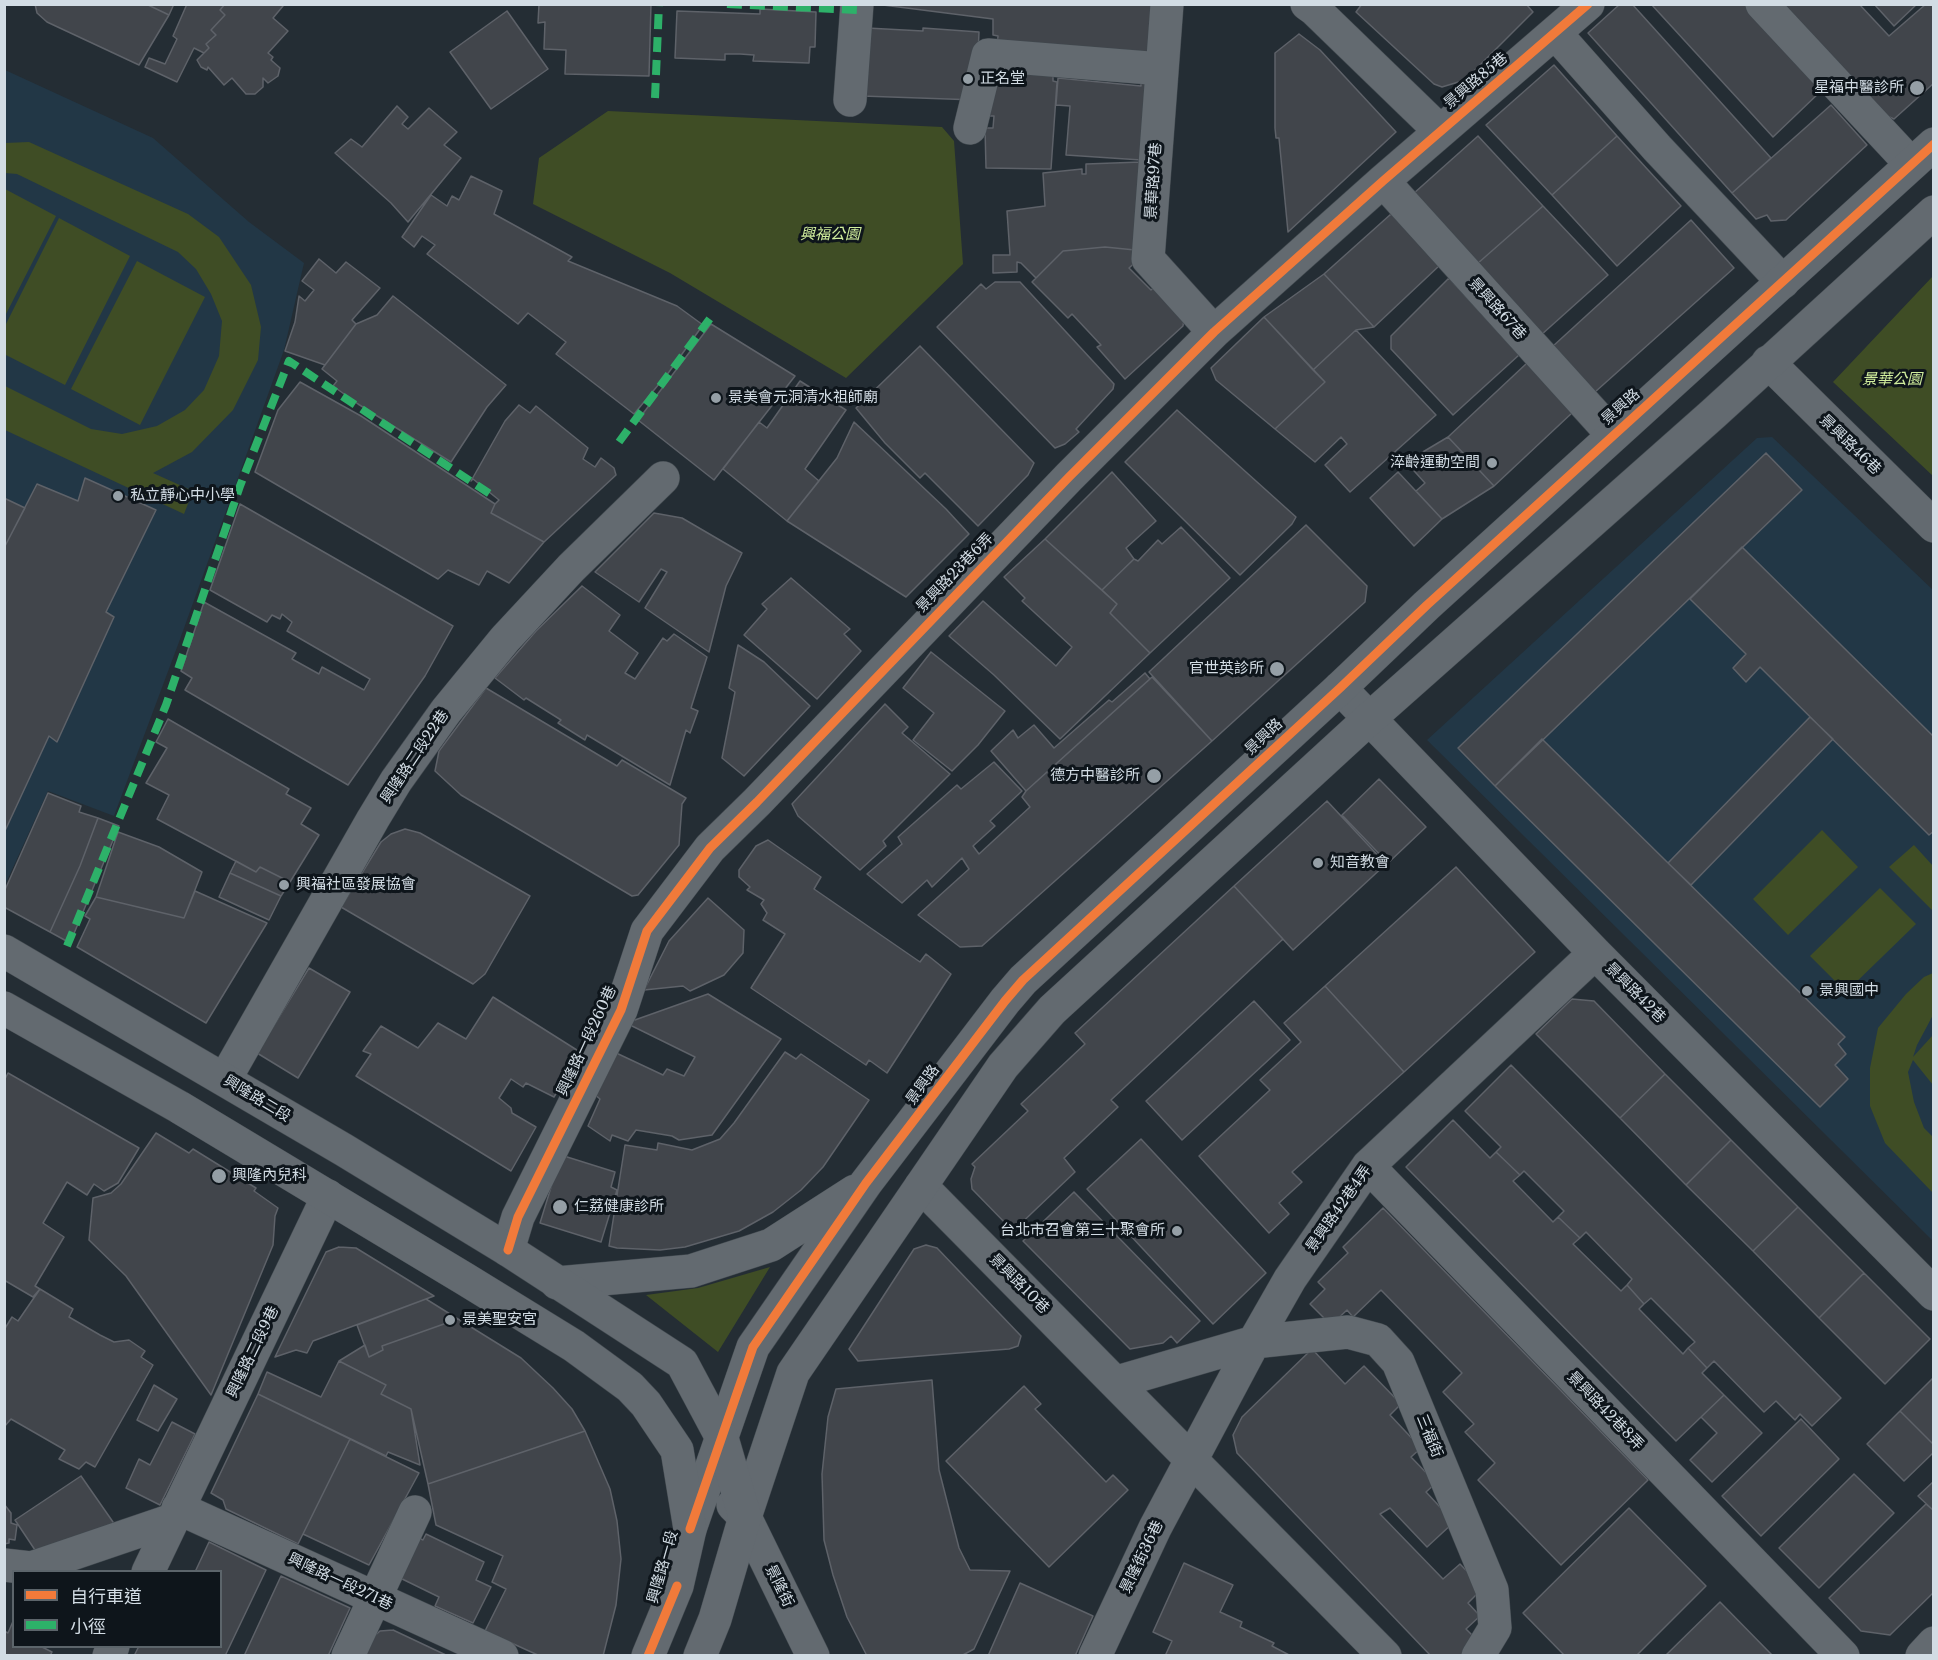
<!DOCTYPE html>
<html>
<head>
<meta charset="utf-8">
<style>
	body { margin:0 }
	#map { position:relative; width:1938px; height:1660px; overflow:hidden; background:#242d34; font-family:"Libre Baskerville","Noto Sans TC",serif }
	canvas { display:block }
	.frame { position:absolute; inset:0; border:6px solid #d2dce4; pointer-events:none }
	.legend { position:absolute; left:12px; top:1570px; width:210px; height:78px; box-sizing:border-box; background:#0e151b; border:2px solid #5c656b; margin:0; padding:8px 10px; list-style:none; font-size:18px; color:#d2dce4 }
	.legend li { display:flex; align-items:center; gap:12px; height:30px }
	.legend b { width:30px; border:2px solid #5c656b }
</style>
</head>
<body>
<div id="map">
<canvas width="1938" height="1660"></canvas>
<div class="frame"></div>
<ul class="legend">
<li><b style="height:8px;background:#f17a3a"></b>自行車道</li>
<li><b style="height:8px;background:#2db169"></b>小徑</li>
</ul>
</div>
<script>
const ctx = document.querySelector('canvas').getContext('2d');
ctx.lineJoin = 'round';
function fillPath(path, color) { ctx.fillStyle = color; ctx.fill(path, 'evenodd'); }
const shape = rows => new Path2D(rows.map(r => 'M' + r).join(''));
function stroke(path, color, width, dash) { ctx.strokeStyle = color; ctx.lineWidth = width; ctx.lineCap = dash ? 'butt' : 'round'; ctx.setLineDash(dash || []); ctx.stroke(path); }
function write(font, color, halo, rows, align = 'center') {
  ctx.font = font + ' "Libre Baskerville","Noto Sans TC",serif'; ctx.lineWidth = 6; ctx.setLineDash([]); ctx.textBaseline = 'middle'; ctx.strokeStyle = halo; ctx.fillStyle = color; for (const [text, x, y, turn = 0] of rows) {
    ctx.save(); ctx.translate(x, y); ctx.rotate((+turn || 0) * Math.PI / 180); ctx.textAlign = isNaN(turn) ? turn : align; if (halo) ctx.strokeText(text, 0, 0); ctx.fillText(text, 0, 0); ctx.restore();
  }
}
const built = shape([
	[5,70,153,138,249,222,304,263,284,350,179,642,114,816,48,791,5,885],
	[1772,437,1933,590,1933,1241,1427,740,1757,438]
]);
const green = shape([
	[608,111,942,127,954,141,963,264,846,378,670,273,533,204,539,158],
	[29,142,188,214,219,237,251,285,261,327,258,360,233,410,192,452,153,473,193,491,184,514,5,430,5,386,91,429,122,434,157,426,185,410,204,390,219,356,222,321,211,294,196,269,178,252,17,174,5,173,5,143],
	[5,189,56,216,5,316],
	[59,218,130,256,65,385,4,354,5,326],
	[137,261,205,297,140,425,71,389],
	[1933,276,1933,476,1833,382],
	[1822,830,1858,867,1788,935,1753,899],
	[1914,845,1933,866,1933,911,1889,867],
	[1880,888,1916,924,1846,992,1810,956],
	[1933,973,1933,1015,1917,1045,1913,1057,1933,1035,1933,1085,1913,1060,1908,1072,1914,1102,1924,1128,1933,1137,1933,1193,1885,1143,1870,1106,1870,1068,1878,1028,1906,994,1924,977],
	[770,1267,718,1352,646,1295,698,1288]
]);
const building = shape([
	[35,4,146,4,169,15,139,65,47,22,37,13,35,4],
	[146,4,174,4,169,15,146,4],
	[187,4,225,4,220,10,225,15,211,30,216,35,206,44,209,48,204,53,194,48,177,82,145,67,149,58,165,64,177,39,173,36,187,4],
	[225,4,282,4,283,6,273,18,288,31,268,53,273,57,271,60,280,68,278,76,268,83,263,78,263,87,255,94,246,94,232,78,224,85,208,67,207,70,201,67,197,60,209,48,206,44,216,35,211,30,225,15,220,10,225,4],
	[539,4,651,4,649,76,565,74,566,50,544,49,545,22,538,23,539,4],
	[875,4,1160,4,1156,57,997,47,998,36,993,35,993,19,875,4],
	[1362,4,1526,4,1533,12,1465,80,1442,87,1434,84,1356,12,1362,4],
	[1620,4,1632,4,1771,158,1732,193,1588,33,1620,4],
	[1651,4,1744,4,1821,91,1773,137,1651,4],
	[1782,4,1859,4,1889,36,1926,4,1934,4,1934,83,1894,119,1880,113,1782,4],
	[1874,4,1917,4,1894,26,1874,4],
	[760,9,816,12,815,47,810,47,809,63,753,61,754,55,740,54,725,54,725,60,675,58,677,11,760,14,760,9],
	[507,11,548,69,491,109,450,52,507,11],
	[867,28,923,31,923,28,979,32,976,100,862,96,867,28],
	[1299,34,1320,50,1396,132,1288,232,1279,138,1276,138,1275,128,1275,53,1299,34],
	[998,61,1053,63,1053,81,1057,82,1051,169,986,168,985,128,993,128,994,116,984,116,998,61],
	[1554,65,1617,136,1552,195,1486,125,1554,65],
	[1058,78,1141,86,1141,79,1155,80,1141,160,1066,155,1070,106,1056,105,1058,78],
	[1831,105,1867,145,1786,220,1771,221,1767,215,1756,219,1732,193,1831,105],
	[397,106,408,117,402,124,408,129,429,108,457,132,444,145,461,158,408,222,391,203,335,153,351,139,362,147,397,106],
	[1478,136,1543,206,1477,264,1413,194,1478,136],
	[1617,136,1681,206,1617,266,1552,195,1617,136],
	[1141,162,1135,250,1105,247,1063,251,1036,278,1021,263,1017,262,1017,272,993,273,993,255,1010,255,1007,211,1045,206,1043,173,1082,169,1082,174,1086,174,1086,164,1141,162],
	[471,176,502,191,494,214,572,257,568,261,677,306,703,325,669,372,634,414,556,354,566,342,528,313,518,324,427,254,435,245,422,236,414,247,402,237,431,195,447,206,452,196,459,200,471,176],
	[1543,206,1608,275,1541,335,1477,264,1543,206],
	[1391,214,1440,265,1374,327,1324,274,1391,214],
	[1691,220,1734,268,1595,392,1552,347,1691,220],
	[1105,247,1135,250,1138,260,1129,268,1151,290,1159,283,1185,310,1183,326,1125,379,1097,347,1101,345,1072,314,1068,318,1032,282,1063,251,1105,247],
	[319,259,336,273,346,262,380,288,352,320,356,324,325,365,285,351,295,322,299,296,305,301,314,290,302,281,319,259],
	[1324,274,1374,327,1356,330,1313,370,1264,317,1324,274],
	[1449,278,1519,355,1453,415,1391,349,1391,336,1449,278],
	[995,282,1020,282,1114,384,1113,389,1076,429,1079,432,1065,444,1055,448,937,327,981,284,986,289,995,282],
	[393,296,506,385,487,407,451,462,358,404,333,386,337,381,322,369,356,324,377,315,393,296],
	[1264,317,1325,382,1275,429,1216,380,1211,368,1264,317],
	[711,324,795,376,714,480,638,420,711,324],
	[1356,330,1436,415,1350,492,1325,465,1347,444,1341,437,1315,462,1275,429,1325,382,1313,370,1356,330],
	[920,346,1034,463,1028,475,978,526,925,473,920,478,885,443,856,408,920,346],
	[1527,363,1573,412,1494,486,1448,437,1527,363],
	[800,381,846,410,805,469,819,481,787,521,723,469,759,422,767,428,800,381],
	[300,382,361,416,495,504,491,513,544,542,509,583,487,571,479,585,448,570,438,579,255,472,278,410,300,382],
	[519,405,530,413,536,406,588,448,583,459,595,467,601,458,614,468,616,475,544,542,491,513,495,504,499,500,473,479,471,481,505,421,519,405],
	[1177,410,1296,517,1292,524,1240,575,1125,462,1177,410],
	[854,422,946,509,969,534,906,597,787,521,837,458,854,422],
	[1448,437,1494,486,1442,519,1416,491,1425,483,1406,462,1448,437],
	[1766,453,1802,490,1495,786,1458,748,1766,453],
	[1112,472,1156,521,1126,548,1134,559,1102,590,1045,539,1112,472],
	[1398,472,1442,519,1414,546,1370,498,1398,472],
	[85,478,156,510,106,612,114,617,57,742,49,736,4,833,4,548,37,484,78,501,85,478],
	[4,498,25,508,4,548,4,498],
	[240,504,453,626,425,676,348,785,185,690,192,678,181,671,204,602,296,653,292,659,319,674,322,667,364,690,370,679,287,631,292,622,282,614,280,619,272,615,267,622,210,590,240,504],
	[654,513,682,518,742,553,726,586,709,652,645,608,667,572,661,569,639,602,595,572,654,513],
	[1306,525,1367,586,1365,602,1212,741,1149,672,1306,525],
	[1181,527,1230,578,1150,653,1110,613,1117,604,1102,590,1134,559,1138,561,1158,540,1162,544,1181,527],
	[1045,539,1117,604,1110,613,1150,653,1060,739,994,675,949,636,983,601,1056,666,1072,647,1022,601,1025,598,1004,577,1045,539],
	[1742,547,1934,737,1934,831,1929,835,1760,667,1746,682,1733,668,1746,654,1690,599,1742,547],
	[791,578,850,629,844,634,861,651,817,699,744,635,767,609,762,604,791,578],
	[582,586,620,615,609,631,638,653,625,673,635,679,663,638,667,641,674,634,707,657,691,708,698,711,690,733,686,730,670,785,587,735,585,740,558,723,561,720,526,698,524,700,495,678,536,631,582,586],
	[738,645,764,662,810,706,744,776,722,758,735,692,729,688,738,645],
	[931,652,1005,711,978,745,952,771,913,740,934,713,903,688,931,652],
	[1145,673,1150,679,1026,791,991,751,1013,730,1018,738,1034,725,1054,748,1109,700,1112,702,1145,673],
	[1152,677,1212,741,982,946,960,947,918,915,969,869,962,858,932,887,927,880,902,903,867,874,902,844,898,837,957,785,961,789,994,762,1022,791,990,821,995,826,973,846,979,854,1030,807,1022,797,1026,791,1152,677],
	[486,688,617,766,622,760,686,798,682,804,679,845,638,895,632,896,461,795,435,771,439,751,486,688],
	[885,704,908,727,902,733,950,774,883,841,886,846,860,870,798,816,792,804,885,704],
	[1810,717,1833,739,1691,885,1668,863,1810,717],
	[168,719,289,789,286,794,311,808,301,824,319,835,290,882,260,867,256,872,157,819,169,795,146,783,167,748,156,742,168,719],
	[1542,739,1845,1037,1838,1044,1846,1054,1835,1065,1848,1079,1820,1107,1495,786,1542,739],
	[1379,779,1426,827,1388,863,1342,815,1379,779],
	[48,793,81,806,79,812,98,818,80,866,50,932,4,907,4,892,48,793],
	[1327,801,1386,864,1293,950,1234,886,1327,801],
	[98,818,119,826,70,943,50,932,80,866,98,818],
	[405,829,420,833,530,896,485,974,473,984,341,907,381,842,391,834,405,829],
	[118,832,159,847,202,872,184,918,96,897,118,832],
	[768,840,821,877,814,889,920,962,926,954,951,974,887,1073,869,1060,866,1065,751,988,785,934,763,920,767,913,761,904,764,900,747,890,750,887,739,877,739,870,756,846,768,840],
	[236,861,256,872,260,867,290,882,281,896,230,873,236,861],
	[1456,867,1535,952,1404,1072,1325,986,1456,867],
	[230,873,281,896,269,920,219,897,230,873],
	[1234,886,1283,939,1111,1100,1118,1107,1064,1158,1075,1172,1013,1231,972,1189,971,1179,975,1167,972,1164,1028,1111,1021,1104,1085,1044,1075,1033,1234,886],
	[195,891,267,923,206,1023,77,947,90,919,85,916,96,897,184,918,195,891],
	[708,898,744,930,743,953,724,975,690,991,683,986,644,990,669,941,708,898],
	[309,968,350,992,298,1078,257,1053,309,968],
	[1325,986,1404,1072,1292,1172,1302,1182,1279,1203,1289,1214,1269,1233,1199,1156,1270,1090,1260,1080,1301,1042,1284,1023,1325,986],
	[708,994,781,1039,712,1135,679,1140,672,1136,636,1130,628,1141,612,1135,610,1141,588,1126,600,1099,594,1094,612,1051,663,1075,667,1069,684,1076,695,1057,630,1025,632,1021,708,994],
	[493,997,580,1052,554,1097,526,1083,523,1087,511,1079,499,1098,511,1108,512,1113,536,1127,511,1171,356,1076,371,1054,363,1051,381,1026,418,1048,438,1023,466,1039,493,997],
	[1572,999,1594,1001,1665,1074,1620,1118,1536,1034,1572,999],
	[1254,1001,1290,1040,1182,1140,1146,1101,1254,1001],
	[785,1052,796,1059,801,1054,869,1100,823,1167,801,1190,773,1212,739,1231,685,1247,660,1250,617,1248,609,1246,625,1145,657,1150,658,1143,692,1150,720,1139,734,1123,785,1052],
	[1511,1065,1841,1398,1812,1426,1800,1414,1795,1420,1776,1401,1764,1412,1714,1361,1707,1368,1688,1348,1695,1342,1651,1298,1644,1304,1627,1285,1632,1279,1586,1232,1580,1238,1558,1217,1564,1211,1524,1171,1520,1175,1496,1152,1501,1147,1465,1111,1511,1065],
	[8,1073,139,1148,118,1183,104,1191,94,1184,87,1195,67,1182,43,1223,64,1237,35,1286,40,1289,33,1297,4,1280,4,1081,8,1073],
	[1665,1074,1731,1140,1686,1185,1620,1118,1665,1074],
	[1453,1120,1490,1158,1496,1152,1520,1175,1513,1181,1553,1222,1558,1217,1580,1238,1573,1244,1621,1291,1627,1285,1644,1304,1639,1309,1683,1354,1688,1348,1707,1368,1702,1373,1724,1395,1676,1441,1406,1167,1453,1120],
	[156,1133,189,1153,193,1149,256,1188,254,1191,278,1208,275,1216,273,1245,211,1395,126,1276,89,1240,93,1198,111,1193,121,1184,156,1133],
	[1141,1139,1266,1273,1213,1324,1087,1189,1141,1139],
	[1731,1140,1798,1207,1753,1251,1686,1185,1731,1140],
	[564,1156,615,1172,611,1187,617,1190,601,1242,540,1223,556,1171,564,1156],
	[1074,1192,1200,1321,1177,1343,1171,1336,1163,1343,1130,1349,1023,1241,1074,1192],
	[1798,1207,1864,1273,1819,1318,1753,1251,1798,1207],
	[1383,1208,1648,1480,1561,1565,1478,1480,1495,1463,1465,1432,1474,1424,1443,1392,1462,1373,1381,1290,1353,1317,1347,1310,1331,1325,1310,1304,1325,1289,1318,1282,1348,1253,1343,1247,1383,1208],
	[926,1245,937,1248,1021,1336,1018,1346,1009,1349,858,1361,849,1349,914,1249,926,1245],
	[339,1247,356,1248,434,1296,313,1341,307,1353,296,1350,275,1357,326,1252,339,1247],
	[1864,1273,1930,1339,1885,1384,1819,1318,1864,1273],
	[40,1289,73,1309,69,1317,100,1335,114,1342,129,1340,145,1351,141,1357,153,1365,95,1467,86,1462,79,1469,59,1459,65,1450,11,1419,4,1427,4,1330,12,1317,18,1321,40,1289],
	[426,1299,458,1319,382,1346,383,1350,369,1357,357,1325,426,1299],
	[458,1319,521,1358,553,1388,572,1409,585,1431,428,1484,411,1409,381,1394,386,1385,339,1361,365,1345,369,1357,383,1350,382,1346,458,1319],
	[1312,1349,1345,1384,1364,1366,1401,1404,1390,1415,1421,1448,1411,1457,1436,1483,1426,1492,1454,1522,1427,1547,1390,1508,1380,1514,1443,1579,1460,1564,1483,1588,1468,1603,1480,1616,1466,1629,1475,1638,1470,1656,1431,1656,1237,1453,1233,1435,1242,1417,1312,1349],
	[339,1361,386,1385,381,1394,411,1409,420,1465,388,1452,386,1456,258,1394,267,1372,321,1397,339,1361],
	[1934,1377,1934,1445,1900,1411,1934,1377],
	[932,1380,939,1470,959,1548,970,1570,1010,1571,974,1649,961,1656,867,1656,847,1617,833,1575,824,1540,822,1474,828,1417,836,1389,932,1380],
	[154,1385,177,1399,158,1431,137,1420,154,1385],
	[1024,1386,1041,1404,1035,1409,1106,1482,1113,1475,1128,1490,1049,1567,946,1461,1024,1386],
	[258,1394,350,1439,298,1544,226,1509,223,1500,211,1493,258,1394],
	[1724,1395,1762,1433,1712,1482,1690,1460,1717,1433,1701,1417,1724,1395],
	[1900,1411,1934,1445,1934,1452,1904,1481,1867,1444,1900,1411],
	[1801,1419,1839,1459,1761,1536,1722,1496,1801,1419],
	[172,1422,195,1434,160,1505,126,1488,139,1459,150,1465,172,1422],
	[585,1431,610,1489,617,1521,621,1559,616,1605,603,1656,540,1656,485,1631,506,1589,492,1582,503,1556,436,1525,428,1484,585,1431],
	[350,1439,419,1473,369,1565,303,1534,350,1439],
	[1854,1474,1894,1513,1819,1588,1779,1548,1854,1474],
	[81,1476,113,1522,111,1528,41,1559,15,1520,81,1476],
	[1934,1481,1934,1511,1918,1496,1934,1481],
	[4,1504,11,1513,11,1523,17,1525,15,1540,9,1539,9,1543,4,1544,4,1504],
	[1926,1504,1934,1511,1934,1592,1890,1635,1861,1631,1829,1598,1926,1504],
	[1629,1508,1706,1586,1636,1656,1565,1656,1523,1613,1629,1508],
	[426,1534,484,1562,476,1580,491,1587,473,1623,435,1606,439,1597,394,1575,413,1535,423,1540,426,1534],
	[209,1542,266,1570,225,1656,134,1656,139,1646,220,1646,220,1572,195,1572,209,1542],
	[1184,1563,1233,1585,1220,1612,1242,1622,1240,1627,1274,1643,1272,1646,1291,1656,1165,1656,1172,1641,1153,1632,1184,1563],
	[281,1576,350,1608,328,1656,244,1656,281,1576],
	[1020,1583,1093,1616,1075,1656,988,1656,1020,1583],
	[1720,1602,1773,1656,1665,1656,1720,1602],
	[14,1619,14,1646,40,1646,52,1652,50,1656,4,1656,4,1631,8,1633,14,1619],
	[393,1630,448,1656,364,1656,372,1638,380,1631,393,1630]
]);
const minor = shape([
	[1167,4,1148,259,1214,332],
	[1307,4,1314,9,1440,131],
	[1762,4,1911,164],
	[1556,34,1657,148,1783,282],
	[850,100,857,4],
	[970,128,988,55,1162,69],
	[1383,181,1613,435],
	[1768,362,1934,526],
	[1340,688,1595,953,1934,1294],
	[225,1079,373,819,396,781,446,711,505,639,571,568,663,478],
	[1368,1166,1843,1656],
	[921,1186,1385,1656],
	[508,1250,518,1217,621,1010,647,931,710,848,757,802,1069,477,1214,332,1383,181,1588,4],
	[1117,1382,1254,1342,1348,1332,1378,1340,1398,1362,1492,1590,1495,1628,1478,1656],
	[178,1508,502,1656],
	[745,1517,813,1656],
	[4,1565,31,1568,172,1520],
	[148,1572,328,1196],
	[109,1656,113,1646],
	[348,1656,415,1512],
	[1095,1656,1155,1528,1254,1342,1290,1279,1368,1166,1595,953],
	[1922,1656,1934,1643]
]);
const tertiary = shape([
	[557,1283,691,1271,771,1245,855,1191],
	[733,1505,745,1517,793,1373,1003,1066,1052,1010,1369,719,1713,414,1934,212],
	[690,1529,753,1347,866,1183,1005,1001,1023,980,1340,688,1427,605,1934,144]
]);
const secondary = shape([
	[4,951,344,1150,508,1250,682,1363,722,1438,745,1517,715,1619,700,1656],
	[4,1008,179,1107,465,1279,574,1346,630,1387,646,1404,677,1450,690,1529,677,1586,648,1656]
]);
const quiet = shape([
	[727,4,857,10],
	[655,98,659,4],
	[619,442,714,313],
	[67,946,166,705,240,486,289,361,490,494]
]);
const cycleway = shape([
	[508,1250,518,1217,621,1010,647,931,710,848,757,802,1069,477,1214,332,1383,181,1588,4],
	[690,1529,753,1347,866,1183,1005,1001,1023,980,1340,688,1427,605,1934,144],
	[648,1656,677,1586]
]);
const markers = [
	[968,79,6,"#959fa6"],
	[1917,88,8,"#959fa6"],
	[716,398,6,"#959fa6"],
	[1492,463,6,"#959fa6"],
	[118,496,6,"#959fa6"],
	[1277,669,8,"#959fa6"],
	[1154,776,8,"#959fa6"],
	[1318,863,6,"#959fa6"],
	[284,885,6,"#959fa6"],
	[1807,991,6,"#959fa6"],
	[219,1176,8,"#959fa6"],
	[560,1207,8,"#959fa6"],
	[1177,1231,6,"#959fa6"],
	[450,1320,6,"#959fa6"]
];
const poiNames = [
	["正名堂",980,79],
	["星福中醫診所",1904,88,"right"],
	["景美會元洞清水祖師廟",728,398],
	["淬齡運動空間",1480,463,"right"],
	["私立靜心中小學",130,496],
	["官世英診所",1264,669,"right"],
	["德方中醫診所",1140,776,"right"],
	["知音教會",1330,863],
	["興福社區發展協會",296,885],
	["景興國中",1819,991],
	["興隆內兒科",232,1176],
	["仁荔健康診所",574,1207],
	["台北市召會第三十聚會所",1165,1231,"right"],
	["景美聖安宮",462,1320]
];
const streetNames = [
	["景興路85巷",1476,81,-40],
	["景華路97巷",1154,181,-86],
	["景興路67巷",1497,309,48],
	["景興路",1621,407,-42],
	["景興路46巷",1850,445,44],
	["景興路23巷6弄",955,573,-46],
	["景興路",1264,737,-43],
	["興隆路二段22巷",415,757,-56],
	["景興路42巷",1635,993,45],
	["興隆路一段260巷",587,1041,-65],
	["景興路",923,1085,-54],
	["興隆路二段",257,1099,31],
	["景興路42巷4弄",1339,1209,-55],
	["景興路10巷",1019,1284,45],
	["興隆路二段9巷",253,1352,-64],
	["景興路42巷8弄",1605,1411,46],
	["三福街",1429,1436,68],
	["景隆街36巷",1142,1557,-64],
	["興隆路一段",663,1567,-74],
	["興隆路一段271巷",340,1582,25],
	["景隆街",779,1586,64]
];
const parkNames = [
	["興福公園",830,235],
	["景華公園",1892,380]
];
fillPath(built, '#223746');
fillPath(green, '#3f4d25');
fillPath(building, '#41454b');
stroke(building, '#5e6269', 1.5);
stroke(minor, '#41494f', 34);
stroke(tertiary, '#41494f', 34);
stroke(secondary, '#41494f', 34);
stroke(minor, '#636a70', 33);
stroke(tertiary, '#636a70', 33);
stroke(secondary, '#636a70', 33);
stroke(quiet, '#2db169', 8, [15, 8]);
stroke(cycleway, '#f17a3a', 9);
for (const [x, y, r, color] of markers) { const dot = new Path2D(); dot.arc(x, y, r, 0, 2 * Math.PI); ctx.fillStyle = color; ctx.fill(dot); stroke(dot, '#0e151b', 2); }
write('15px', '#d2dce4', '#0e151b', poiNames, 'left');
write('15px', '#d2dce4', '#0e151b', streetNames);
write('italic 15px', '#d0ed9d', '#0e151b', parkNames);
</script>
</body>
</html>
